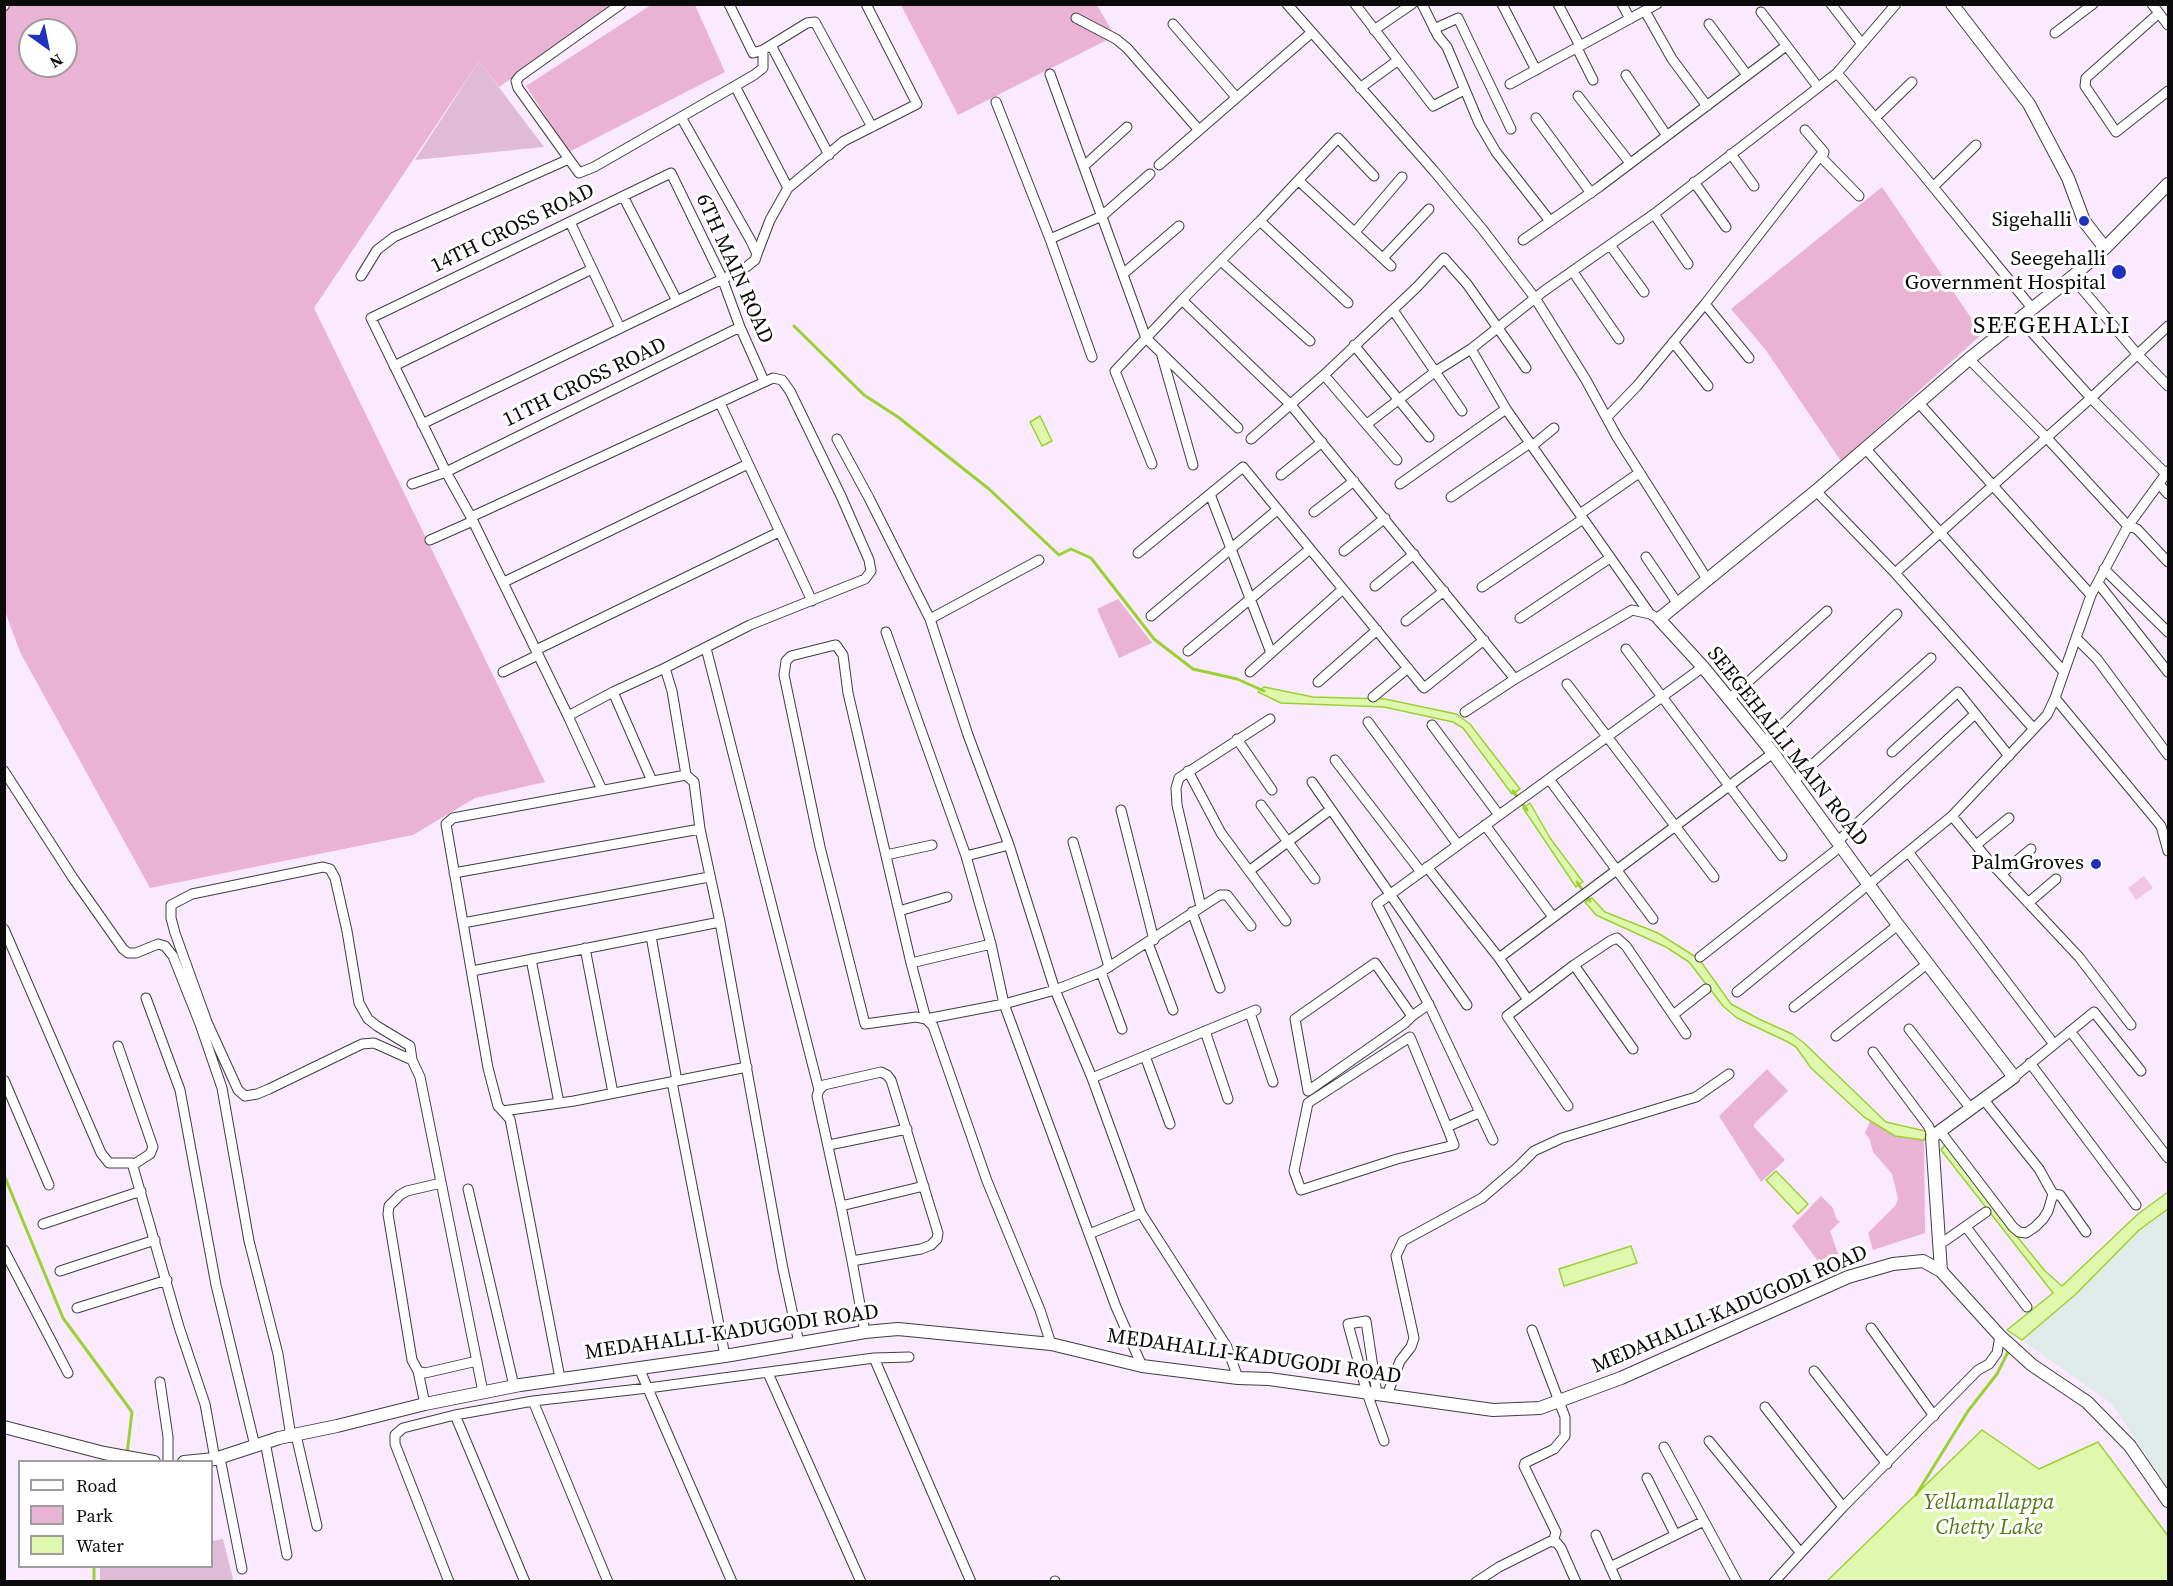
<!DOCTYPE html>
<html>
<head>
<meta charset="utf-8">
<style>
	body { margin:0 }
	#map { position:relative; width:2173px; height:1586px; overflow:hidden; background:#faeaff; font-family:"Source Serif 4",serif }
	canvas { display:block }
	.frame { position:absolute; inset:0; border:6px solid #0b0b0b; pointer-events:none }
	.legend { position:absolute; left:18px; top:1460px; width:195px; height:108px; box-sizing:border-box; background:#fff; border:2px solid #9d9d9d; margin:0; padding:8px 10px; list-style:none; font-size:18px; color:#0b0b0b }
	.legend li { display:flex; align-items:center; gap:12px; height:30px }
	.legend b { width:30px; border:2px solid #9d9d9d }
	.north { position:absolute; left:18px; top:18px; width:60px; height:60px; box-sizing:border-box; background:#fff; border:2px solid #9d9d9d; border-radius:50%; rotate:147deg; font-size:16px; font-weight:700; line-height:24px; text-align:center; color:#0b0b0b }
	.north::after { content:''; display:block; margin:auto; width:21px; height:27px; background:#2031bf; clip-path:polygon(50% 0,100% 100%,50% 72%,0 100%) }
</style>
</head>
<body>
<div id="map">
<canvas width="2173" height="1586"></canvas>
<div class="frame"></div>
<ul class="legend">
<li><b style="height:8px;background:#fff"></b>Road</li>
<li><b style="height:16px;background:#eab3d3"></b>Park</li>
<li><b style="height:16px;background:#e0f8ad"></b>Water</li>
</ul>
<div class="north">N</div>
</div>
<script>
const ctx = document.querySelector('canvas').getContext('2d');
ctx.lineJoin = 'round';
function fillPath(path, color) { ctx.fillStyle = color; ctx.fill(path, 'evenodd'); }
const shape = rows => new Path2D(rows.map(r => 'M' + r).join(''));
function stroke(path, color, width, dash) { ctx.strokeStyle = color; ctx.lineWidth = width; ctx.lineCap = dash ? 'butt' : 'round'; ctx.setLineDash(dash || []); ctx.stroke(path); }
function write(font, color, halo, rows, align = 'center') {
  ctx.font = font + ' "Source Serif 4",serif'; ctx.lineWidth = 6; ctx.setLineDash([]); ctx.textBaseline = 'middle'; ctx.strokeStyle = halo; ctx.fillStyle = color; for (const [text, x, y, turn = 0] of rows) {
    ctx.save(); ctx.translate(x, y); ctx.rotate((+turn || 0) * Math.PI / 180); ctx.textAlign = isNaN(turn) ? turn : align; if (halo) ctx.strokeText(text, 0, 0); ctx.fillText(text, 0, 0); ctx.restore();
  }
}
const industrial = shape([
	[2168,1209,2168,1488,2112,1404,2022,1340,2076,1294,2139,1230]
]);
const green = shape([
	[5,5,617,5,499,87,479,61,314,308,545,782,475,798,413,835,150,888,20,652,5,611],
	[30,30,66,30,66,66,30,66],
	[651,5,695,5,725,72,569,152,526,86],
	[901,5,1097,5,1115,36,958,115],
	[1882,187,1982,334,1841,461,1765,349,1731,309],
	[1118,599,1152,643,1119,658,1097,609],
	[1767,1069,1788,1091,1754,1124,1754,1127,1785,1160,1761,1182,1719,1116],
	[1870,1121,1895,1136,1924,1140,1925,1233,1873,1250,1868,1233,1895,1206,1898,1199,1892,1174,1873,1152,1870,1140,1865,1133],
	[1821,1196,1833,1208,1836,1218,1840,1222,1830,1231,1838,1254,1818,1261,1792,1226]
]);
const cemetery = shape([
	[479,61,544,147,415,160],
	[223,1539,233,1579,230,1581,100,1581,100,1567,104,1567,212,1566,212,1541]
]);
const pitch = shape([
	[2144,876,2153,888,2136,900,2128,888]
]);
const water = shape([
	[1040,416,1052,441,1042,446,1030,422,1040,416],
	[1264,687,1313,697,1385,699,1456,714,1470,724,1520,789,1512,794,1463,728,1453,722,1384,707,1281,703,1258,692,1264,687],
	[1530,803,1550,838,1583,882,1576,887,1523,808,1530,803],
	[1592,898,1605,912,1658,933,1699,959,1731,1004,1759,1019,1792,1034,1804,1043,1886,1122,1925,1131,1928,1134,1924,1140,1895,1136,1864,1117,1811,1068,1796,1047,1788,1042,1737,1018,1723,1006,1689,962,1666,947,1596,915,1585,902,1592,898],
	[1947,1142,2015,1234,2045,1271,2062,1286,2138,1214,2168,1192,2168,1209,2139,1230,2076,1294,2022,1340,2007,1330,2053,1293,1941,1150,1947,1142],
	[1776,1171,1808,1204,1798,1214,1766,1180,1776,1171],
	[1631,1246,1637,1263,1564,1286,1559,1269,1631,1246],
	[1982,1430,2039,1469,2098,1442,2168,1536,2168,1581,1827,1581,1982,1430]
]);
const stream = shape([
	[794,326,864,395,898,417,989,489,1059,555,1071,549,1091,558,1154,639,1193,669,1237,679,1264,691],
	[1513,791,1527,810],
	[1577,882,1590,901],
	[4,1175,63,1318,132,1412,127,1454],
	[1916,1495,1968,1411,1997,1374,2009,1350],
	[94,1582,94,1566]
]);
const minor = shape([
	[729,4,753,53,763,50,807,23,815,22,872,127],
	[1287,4,1434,171,1483,230,1535,298,1586,380,1617,437,1707,579],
	[1355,4,1433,106,1464,90],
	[1422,4,1438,36,1447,47,1479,123,1496,152,1550,221],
	[1502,4,1536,70],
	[1558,4,1580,46],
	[1622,4,1630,19],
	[1831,4,1862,44],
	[2152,4,2168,25],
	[4,6,5,4],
	[1645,11,1672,59,1707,106],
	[1761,12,1818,87],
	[2159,13,2086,78,2085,86,2116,132,2168,91],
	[1076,18,1116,39,1127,48,1198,129],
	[1173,24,1236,97],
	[1709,24,1747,75],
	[1434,29,1458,18,1511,129],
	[1374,30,1412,4],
	[2055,33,2093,4],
	[771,45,829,155],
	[1577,48,1593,80],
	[1837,73,1921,172,2032,308],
	[1050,74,1146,338,1238,428],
	[1626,75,1667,136],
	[1510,84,1657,4],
	[735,86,754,75,763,68,763,50],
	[1360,88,1397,61],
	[1578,96,1630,163],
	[996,102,1050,239,1092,357],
	[681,117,735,86,788,188,770,220,757,254],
	[1536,118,1591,193],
	[1875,118,1912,82],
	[1805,130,1824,152,1823,155],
	[1731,154,1754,186],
	[1159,165,1311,33],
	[1084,166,1127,127],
	[1299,181,1391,266],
	[1694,182,1726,227],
	[1933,187,1976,145],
	[788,188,844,141,917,104,866,4],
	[623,196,677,301],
	[1654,214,1688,264],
	[1260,221,1348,303],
	[570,222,620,328],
	[1355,232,1402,177],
	[1050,239,1102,216,1150,174],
	[1523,240,1599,187,1786,46],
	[1610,245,1644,292],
	[1383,258,1429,209],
	[1221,261,1310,341],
	[1573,272,1619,339],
	[1123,274,1179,226],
	[361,276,377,250,394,237,569,159],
	[2072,277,2138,355,2168,386],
	[1182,300,1260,221,1338,138,1374,176],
	[1705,304,1749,358],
	[1393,310,1462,411],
	[2019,318,2091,398,2166,474],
	[1673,342,1708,386],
	[1354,345,1429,437],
	[1471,349,1506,409,1650,614],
	[1162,356,1193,465],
	[1969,359,2046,437,2128,526,2137,529,2168,562],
	[394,366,592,269],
	[1324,375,1397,460],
	[1918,402,2091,595],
	[720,403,812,601],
	[1607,417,1637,386,1705,304,1820,156,1859,196],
	[422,424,745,268,755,260,757,254,751,241,681,117,594,167,579,173,518,88,516,81,520,76,621,4],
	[1367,424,1436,371,1471,349,1544,291,1654,214,1837,73,1896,4],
	[837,439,869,498,930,619,968,735,1009,845,1055,990,1092,1078,1141,1213,1227,1347,1238,1378],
	[1251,439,1324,375,1417,287,1444,258,1467,284,1526,368],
	[1532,446,1554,428],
	[1865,448,2064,672],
	[1152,464,1115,371,1182,300,1291,405,1515,679,1632,610,1650,614,1659,619],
	[1281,475,1322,442],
	[412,484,446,472,740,327],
	[1400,484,1506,409],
	[2159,484,2168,494],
	[1816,491,1895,573,2033,728],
	[1210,494,1271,653],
	[1451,497,1530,443],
	[1314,512,1354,481],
	[1580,514,1639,473],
	[471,517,446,472,371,318,671,173,722,278,740,327,764,381],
	[430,540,473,521],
	[1344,551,1385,518],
	[1138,553,1243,467,1424,688,1484,640],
	[1646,557,1678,604],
	[2104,569,2168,632],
	[1895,573,2091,398,2168,326],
	[504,582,748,464],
	[2098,583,2168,672],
	[1375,586,1414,554],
	[1482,587,1583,519],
	[1151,616,1277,510],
	[1520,618,1610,558],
	[930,619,1039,560],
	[1406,621,1444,591],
	[886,632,966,856,991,944,1004,1004,1116,1307,1142,1366],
	[2076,638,2097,659,2168,755],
	[706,648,819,1090],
	[1626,649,1782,856],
	[536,650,779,532],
	[1188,651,1310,549],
	[503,672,538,655],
	[1250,672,1343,589],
	[1318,682,1377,630],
	[1567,684,1714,877],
	[1373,697,1408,668],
	[2055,698,2161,826,2168,851],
	[1729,699,1827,611],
	[1465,712,1515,679],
	[568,716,613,692],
	[1368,722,1458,845],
	[1432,725,1499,815],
	[1237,739,1272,790],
	[1764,742,1897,614],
	[1892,752,1958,692,2009,756],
	[1335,760,1421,872],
	[4,771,73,878,123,949,128,953,136,953,158,944,165,946,173,956,200,1024,222,1088,249,1241,278,1354,291,1437],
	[1188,771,1221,833,1286,921],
	[1549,779,1653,919],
	[652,781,613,692,665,668],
	[1794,781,1931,658],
	[1312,782,1467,1005],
	[602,790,568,716,471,517,773,378,782,380,790,391,841,496,869,560,871,571,865,579,750,625,665,668,672,691,686,775],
	[1261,805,1315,879],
	[1121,810,1154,940],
	[1952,816,1990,862,2079,957,2131,1025],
	[1485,825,1553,917],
	[1073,842,1109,967],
	[1837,842,1975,714],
	[1976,845,2009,818],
	[1909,853,2053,1043],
	[886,855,932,845],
	[966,856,1009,845],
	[1427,867,1499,958,1528,1000],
	[1249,871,1330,810],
	[454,873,700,829],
	[2001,874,2031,849],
	[2028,903,2056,879],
	[1201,907,1177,805,1176,788,1179,778,1270,719],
	[899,911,947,897],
	[1192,912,1220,988],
	[463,923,709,877],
	[4,929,101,1153,109,1163,132,1163,179,1327,205,1404,215,1459],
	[651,936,677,1081],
	[1148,943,1173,1010],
	[585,948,613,1093],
	[1700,957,1840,847],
	[1499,958,1773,753],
	[531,959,559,1103],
	[911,963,991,944],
	[1574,965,1633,1049],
	[472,971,720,922],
	[1101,972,1122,1029],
	[1737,992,1952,816,2047,715,2055,698,2091,595,2128,526,2168,471],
	[146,998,180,1090,216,1285,255,1446],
	[1794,1007,1898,925],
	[1250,1013,1273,1082],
	[1673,1015,1706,989],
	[1412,1016,1405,1023,1308,1091,1295,1019,1375,963,1412,1016,1429,1004],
	[1909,1029,1971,1109],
	[1205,1031,1228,1099],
	[2070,1031,2168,1158],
	[1836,1036,1927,964],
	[118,1046,153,1147,150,1154,133,1165],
	[1873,1052,1929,1127,1932,1137],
	[1145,1056,1170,1124],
	[412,1060,410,1046,377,1026,368,1019,359,1003,347,931,335,878,330,869,323,867,192,894,171,905,171,918,175,933,207,1022,238,1090,245,1096,257,1094,269,1089,362,1044,374,1043,412,1060,420,1077,483,1392],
	[2030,1063,2136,1205],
	[2014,1077,2094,1012,2141,1071],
	[1092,1078,1256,1010],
	[4,1080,49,1185],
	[672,1082,725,1356],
	[1568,1106,1507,1016,1574,965,1610,941,1617,938,1626,946,1686,1034],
	[503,1111,574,1101,747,1067],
	[1447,1127,1410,1037,1308,1103,1294,1171,1301,1190,1397,1159,1454,1145,1447,1127,1479,1113],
	[1940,1131,2013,1227,2019,1232,2026,1233,2035,1227,2043,1219,2048,1211,2053,1194,2039,1169,1984,1100],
	[1493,1140,1432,1011,1377,904,1703,667],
	[829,1145,907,1129],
	[468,1189,514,1386],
	[2053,1194,2060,1195,2086,1232],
	[841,1206,924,1186],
	[43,1224,141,1191],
	[1966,1227,2027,1307],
	[1089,1234,1141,1213],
	[1939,1245,1986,1212],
	[4,1250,68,1373],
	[852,1261,921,1249,931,1245,937,1239,938,1233,891,1080,887,1075,881,1072,824,1085,819,1090,817,1096,841,1206,852,1261,865,1332],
	[60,1271,155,1240],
	[77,1308,167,1280],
	[1871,1328,1934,1416],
	[1532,1330,1565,1417,1565,1436,1554,1449,1525,1463,1524,1466,1556,1532,1553,1542],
	[1051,1344,1040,1310,987,1181,933,1026,926,1019,911,963,848,693,843,655,836,645,831,646,791,656,786,661,784,675,820,847,865,1024,916,1017,926,1019,1004,1004,1055,990,1101,972,1220,895,1227,895,1251,926],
	[874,1358,971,1582],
	[639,1368,732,1582],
	[418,1371,425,1373,477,1361],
	[1814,1371,1887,1464],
	[768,1373,861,1582],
	[560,1378,510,1119,498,1106,488,1068,446,824,453,818,686,775,694,782,700,829,720,922,783,1269,799,1343],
	[160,1382,168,1437,168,1462],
	[1377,1394,1366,1321,1348,1324,1367,1393,1384,1441],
	[1387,1395,1400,1361,1411,1347,1414,1338,1396,1256,1403,1241,1482,1198,1518,1167,1534,1151,1562,1138,1696,1097,1729,1074],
	[533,1401,608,1582],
	[425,1404,418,1371,412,1360,388,1214,389,1206,400,1195,407,1191,441,1183],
	[1765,1407,1843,1507],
	[455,1415,525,1582],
	[296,1435,317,1526],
	[1709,1441,1800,1552],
	[265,1442,287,1555],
	[1664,1447,1737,1582],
	[220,1458,242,1569],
	[1647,1478,1675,1534],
	[1596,1535,1617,1582],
	[1610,1567,1704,1521],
	[449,1582,395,1444,395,1435,403,1428,455,1415,533,1401,648,1388,874,1358,909,1357],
	[1055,1582,1055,1581],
	[1476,1582,1499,1567,1551,1541,1557,1543,1561,1548,1576,1582],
	[1774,1582,1843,1507,1978,1370,1989,1364,1997,1353,2000,1336]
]);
const tertiary = shape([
	[1952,4,2029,104,2068,178,2084,221,2105,248],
	[1941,1271,1932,1137,2014,1077,1898,925,1773,753,1703,667,1659,619,1816,491,1969,359,2072,277,2105,248,2168,184],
	[4,1427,104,1453,154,1462],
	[184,1462,215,1459,279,1438,337,1426,425,1404,520,1385,725,1356,865,1332,898,1329,1051,1344,1142,1366,1238,1378,1269,1379,1493,1410,1540,1408,1621,1378,1848,1277,1893,1264,1923,1261,1941,1271,2000,1336,2032,1365,2087,1402,2130,1446,2168,1501]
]);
const markers = [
	[2084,221,6,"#2031bf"],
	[2119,272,8,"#2031bf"],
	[2096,864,6,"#2031bf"]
];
const poiNames = [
	["Sigehalli",2072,221],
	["Seegehalli",2106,260],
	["Government Hospital",2106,284],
	["PalmGroves",2084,864]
];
const streetNames = [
	["14TH CROSS ROAD",513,229,-26],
	["6TH MAIN ROAD",734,269,66],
	["11TH CROSS ROAD",585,383,-26],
	["SEEGEHALLI MAIN ROAD",1787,747,52],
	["MEDAHALLI-KADUGODI ROAD",1730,1310,-23],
	["MEDAHALLI-KADUGODI ROAD",732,1333,-8],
	["MEDAHALLI-KADUGODI ROAD",1254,1357,8]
];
const waterNames = [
	["Yellamallappa",1989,1503],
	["Chetty Lake",1989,1528]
];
const quarterNames = [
	["SEEGEHALLI",2052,327]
];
fillPath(industrial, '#dfebe9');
fillPath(green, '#eab3d3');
fillPath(cemetery, '#e0bbd7');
fillPath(pitch, '#f1c5e4');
fillPath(water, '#e0f8ad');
stroke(water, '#9bd132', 1.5);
stroke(stream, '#9bd132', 3);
stroke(minor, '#3e3e3e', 11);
stroke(tertiary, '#3e3e3e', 14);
stroke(minor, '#fff', 9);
stroke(tertiary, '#fff', 12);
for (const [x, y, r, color] of markers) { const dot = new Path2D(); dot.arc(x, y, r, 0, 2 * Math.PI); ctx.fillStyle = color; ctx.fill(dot); stroke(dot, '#fff', 2); }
write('21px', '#0b0b0b', '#fff', poiNames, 'right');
write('21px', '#0b0b0b', '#fff', streetNames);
write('italic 22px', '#547c12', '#fff', waterNames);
ctx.letterSpacing = '1.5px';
write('24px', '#0b0b0b', '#fff', quarterNames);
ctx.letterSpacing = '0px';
</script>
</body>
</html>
